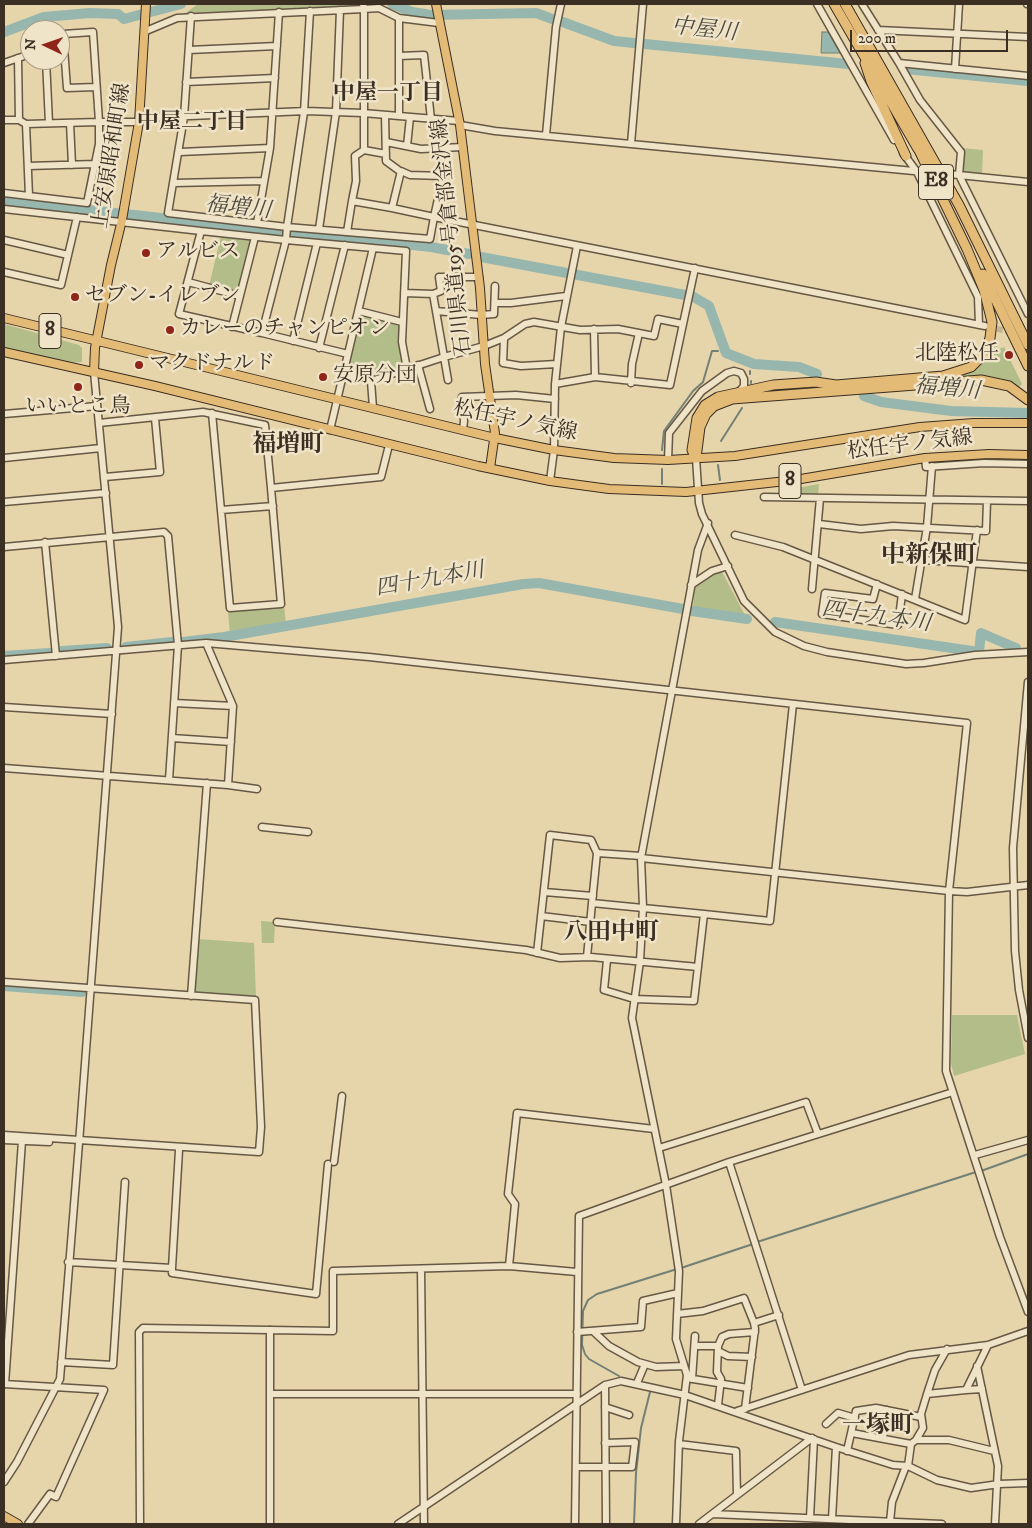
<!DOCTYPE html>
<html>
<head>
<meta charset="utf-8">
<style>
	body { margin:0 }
	#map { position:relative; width:1032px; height:1528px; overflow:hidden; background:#e6d4ab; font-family:"IM FELL DW Pica",serif }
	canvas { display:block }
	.frame { position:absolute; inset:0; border:5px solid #3b2e22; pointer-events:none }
	.north { position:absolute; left:20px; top:20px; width:50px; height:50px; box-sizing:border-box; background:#efe3c8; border:1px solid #a79b86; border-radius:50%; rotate:273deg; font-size:14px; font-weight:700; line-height:20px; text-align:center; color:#3b2e22 }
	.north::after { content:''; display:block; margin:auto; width:18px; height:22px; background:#8f2418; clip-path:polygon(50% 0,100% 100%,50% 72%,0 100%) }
	.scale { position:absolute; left:850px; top:30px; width:158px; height:22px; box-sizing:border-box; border:2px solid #3b2e22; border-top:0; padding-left:6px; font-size:15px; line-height:18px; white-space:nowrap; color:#3b2e22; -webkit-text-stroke:4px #efe3c8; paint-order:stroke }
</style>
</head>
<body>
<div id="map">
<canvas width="1032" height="1528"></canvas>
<div class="frame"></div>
<div class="north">N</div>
<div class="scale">200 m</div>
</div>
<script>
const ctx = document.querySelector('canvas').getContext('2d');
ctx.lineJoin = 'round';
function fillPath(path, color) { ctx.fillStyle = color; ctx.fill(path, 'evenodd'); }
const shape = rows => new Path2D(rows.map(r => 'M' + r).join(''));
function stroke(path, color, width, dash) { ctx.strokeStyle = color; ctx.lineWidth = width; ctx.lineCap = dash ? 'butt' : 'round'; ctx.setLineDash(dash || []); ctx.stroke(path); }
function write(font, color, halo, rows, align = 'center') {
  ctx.font = font + ' "IM FELL DW Pica","Noto Serif JP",serif'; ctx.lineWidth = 5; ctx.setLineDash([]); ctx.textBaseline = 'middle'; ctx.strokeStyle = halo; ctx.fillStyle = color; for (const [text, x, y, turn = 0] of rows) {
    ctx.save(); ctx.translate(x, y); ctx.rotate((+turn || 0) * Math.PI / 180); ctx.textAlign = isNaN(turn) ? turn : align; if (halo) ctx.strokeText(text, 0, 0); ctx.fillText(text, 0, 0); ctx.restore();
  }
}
const green = shape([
	[198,4,358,4,358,7,184,14],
	[962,148,983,150,982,175,966,173,963,170,965,151],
	[221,236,249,238,251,241,238,289,235,292,209,286],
	[362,315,400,326,403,364,401,368,371,378,348,372,346,369,360,317],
	[4,324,79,345,82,348,82,362,68,363,4,347],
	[994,341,999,349,1004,347,1022,384,1019,387,1006,380,994,378,956,378,968,372,988,354],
	[819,484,818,496,785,495,785,490],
	[722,572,746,617,693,607,695,585,712,574],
	[284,606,286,623,230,634,228,612],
	[261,921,275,922,274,943,262,943],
	[198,939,254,943,256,997,193,993],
	[952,1015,1017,1015,1025,1054,954,1076,951,1063]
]);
const water = shape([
	[822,32,828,32,840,53,821,53,822,32]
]);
const stream = shape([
	[722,351,726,353],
	[752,365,752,363],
	[750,371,750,374],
	[751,381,751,383],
	[721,441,742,408],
	[662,450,664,431,693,391,703,382,712,351,718,351],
	[718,465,720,480],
	[662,484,662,469],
	[981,1171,1028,1154],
	[757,1242,976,1172],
	[681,1268,753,1244],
	[619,1376,589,1359,585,1354,582,1345,583,1311,588,1300,597,1294,677,1269],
	[634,1524,636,1473,641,1428,650,1392]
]);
const river = shape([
	[392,4,412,12,431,15,536,13,555,20],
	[560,21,614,41,848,64],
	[4,32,44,17,90,13,118,14,124,19,181,4],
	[905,69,1028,81],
	[4,201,431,247,469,254],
	[481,257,685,295],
	[692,296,709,306,726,353,754,364,799,367,817,374],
	[864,396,881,402,951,411,1028,413],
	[692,611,747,619],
	[775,622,972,651],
	[183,642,224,637,523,584,539,583,683,609],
	[126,647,172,642],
	[62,651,107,648],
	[979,651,981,633,1016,648],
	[4,656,50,653],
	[4,986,82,992]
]);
const minorTunnel = shape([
	[988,327,1028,335]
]);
const minor = shape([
	[817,4,894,140],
	[862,4,899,63,1028,76],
	[1027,4,1028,4],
	[191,16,184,117,168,213,287,227,304,112,310,11],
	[399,18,399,116],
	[878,30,1028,37],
	[146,31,177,18,364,9,363,4],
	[189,50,277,46],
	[399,56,424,55,431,119],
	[18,58,19,120],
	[46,60,49,123],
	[4,63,30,54],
	[899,63,920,100,961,152,959,175,1028,314],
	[955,69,959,4],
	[186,82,275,78],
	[385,115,386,161,401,172],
	[4,120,19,120,26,124,99,122,93,32,63,34,67,88,96,87],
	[70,123,72,165],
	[26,124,29,196],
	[460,125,495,131,924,172],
	[546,135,556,27,561,4],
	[386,142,421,149,463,147],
	[631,144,643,4],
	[407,146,410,117],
	[364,150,386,154],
	[180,152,270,148,279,12],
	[903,153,917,172,978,297,979,325],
	[28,166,95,164],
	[949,174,1028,182],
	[174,183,264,181],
	[4,193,87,203,99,144,99,122,139,122,144,118,306,111,363,113,459,121],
	[392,208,434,217,443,176,410,175,401,171,392,208,352,201,356,181,355,156,364,150,364,9,379,8,399,18,439,23],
	[4,209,201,231],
	[257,223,270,148],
	[319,229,336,112,340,10],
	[347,232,352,201],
	[4,240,68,255],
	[373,248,406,251,402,342,407,369],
	[4,272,61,285,77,217],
	[188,282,240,296],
	[404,293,433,294,448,380],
	[433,294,441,291,439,277,479,277],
	[495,303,511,303,566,296],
	[359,311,402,322],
	[436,311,481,315,494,314,495,286],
	[232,327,255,237],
	[594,329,595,377],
	[262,333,348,354],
	[504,338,503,363,521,366,557,364],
	[293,341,317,243],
	[319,348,345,245],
	[418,365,430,409],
	[343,374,371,381,444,357,484,346,504,338,525,324,534,322,580,330,618,329,654,336,658,319,683,324,695,268],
	[371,381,373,408],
	[631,383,632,364,639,333],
	[555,384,595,377,670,385,683,324],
	[212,413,230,608,281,604,271,488],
	[4,414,97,406],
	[99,423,203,412,265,425,271,488,381,477,389,445],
	[330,430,373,248,286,240,201,231,179,314,262,333,286,240,287,227,430,239,434,217,985,326],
	[463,430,464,421,462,397,516,395,555,399],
	[4,458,101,448],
	[696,458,699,503,702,514,744,601,775,632,804,646,827,652,906,664,924,663,975,655,1028,652],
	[925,458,926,467,984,463,1028,464],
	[668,460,669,433,702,391,727,373,734,371,741,373,744,379,744,386,739,392],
	[105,477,160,472,155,418],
	[550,481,554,450,555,384,561,327,577,246],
	[764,497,1028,501],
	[4,502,106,493],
	[221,510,273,506],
	[819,524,861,529,893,526,986,531,987,501],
	[735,535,783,547,965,620,977,530],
	[45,542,56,656],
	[4,547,164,532,168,536,178,645,169,780],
	[893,558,1028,567],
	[877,584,873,599,825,593,822,614,898,625,902,594],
	[691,585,712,571,728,566],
	[812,589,820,498],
	[915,599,927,527,932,466],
	[4,660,206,643,369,657,967,723,949,891,946,1071,1000,1237,1028,1312],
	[1028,682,1013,848,1015,951,1019,990,1028,1038],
	[174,703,233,706],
	[4,707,112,714],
	[172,738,231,742],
	[4,768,228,785,233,706,206,643],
	[228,785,257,789],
	[262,827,308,832],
	[597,853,641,856],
	[641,858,949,891,967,892,1028,885],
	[544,892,593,896],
	[704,914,770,921,793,704],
	[541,916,591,922],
	[277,922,526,950,560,958,591,957,698,967],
	[537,953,550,835,591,840,597,853,592,903],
	[587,957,592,903,704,914,694,1001,634,999,604,990,607,960],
	[4,982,255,1000,261,1127,259,1152,4,1135],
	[191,996,207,783],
	[4,1140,49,1142],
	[659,1148,806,1102,818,1134],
	[975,1155,1028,1140],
	[334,1162,342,1096],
	[729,1162,802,1390],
	[68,1262,172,1268,179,1150],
	[509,1266,515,1204,508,1194,517,1113,654,1129],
	[172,1268,172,1273,316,1294,328,1164],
	[421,1269,424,1524],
	[677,1314,703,1311,744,1298,754,1323,779,1315],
	[270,1330,270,1524],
	[593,1331,609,1346,638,1362,656,1367,684,1366],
	[577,1332,641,1327,643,1301,678,1293],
	[696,1346,718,1346,717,1372,721,1379,718,1405],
	[718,1346,722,1337,729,1334,755,1332],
	[718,1351,728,1356,752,1357],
	[61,1362,113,1365,125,1182],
	[977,1366,998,1466,995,1524],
	[687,1378,748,1388],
	[692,1379,695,1336],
	[637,1383,645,1364],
	[4,1384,104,1390,56,1497,50,1494,28,1524],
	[5,1384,22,1141],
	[605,1385,606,1524],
	[966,1390,982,1389],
	[271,1394,577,1394],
	[927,1394,935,1370,947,1349],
	[605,1407,629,1415],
	[745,1409,755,1329,754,1323],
	[737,1411,909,1355,988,1345,1028,1331],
	[826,1424,838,1413,855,1418],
	[852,1433,911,1444],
	[883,1438,887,1410],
	[916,1440,949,1440,994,1451],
	[679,1444,736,1451,737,1495],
	[847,1451,856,1411,876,1408,921,1417],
	[908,1466,911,1444,916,1440,923,1428,921,1414,927,1394,966,1390,988,1345],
	[576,1467,632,1467,635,1442,605,1443],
	[4,1482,17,1462,60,1379,79,1143,118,627,94,372],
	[713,1514,942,1524],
	[810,1518,814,1439],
	[832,1519,836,1447],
	[890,1522,892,1502,906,1466],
	[140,1524,139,1332,143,1328,333,1331,333,1271,509,1266,577,1272],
	[398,1524,605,1385,621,1381,685,1395,836,1447,893,1465,908,1466,937,1480,971,1488,999,1484,1028,1483],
	[575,1524,579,1216,729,1162,953,1092],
	[676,1524,679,1441,687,1375,676,1339,679,1271,666,1185,632,1018,640,961,643,907,641,858,698,550,708,523],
	[699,1524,812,1438]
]);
const major = shape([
	[436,4,460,125,480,288,485,364,495,433,490,468],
	[4,318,495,438,554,450,614,458,668,460,735,456,920,427,974,423,1028,423],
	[4,352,155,386,478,466,550,481,609,489,686,492,795,480,925,458,989,454,1028,455],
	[94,372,95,348,111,265,122,220,139,122,146,4],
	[4,1516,18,1524]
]);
const highway = shape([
	[834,4,918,149],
	[845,4,959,205,1028,345],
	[865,63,871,81,906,156],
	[983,274,1028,366],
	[696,458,692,450,697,418,705,405,718,397,773,385,816,382,836,385,943,376,971,367,984,354,990,338,992,322,984,290,967,249,916,144],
	[696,458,700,427,706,414,714,406,732,399,981,380,1009,386,1028,400]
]);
const markers = [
	[146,253,5,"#8f2418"],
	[75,297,5,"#8f2418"],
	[170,330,5,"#8f2418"],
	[1009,355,5,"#8f2418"],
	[139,365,5,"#8f2418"],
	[323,377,5,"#8f2418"],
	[78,387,5,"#8f2418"]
];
const shields = [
	[936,182,35],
	[50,331,22],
	[790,481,22]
];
const shieldNames = [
	["E8",936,182],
	["8",50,331],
	["8",790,481]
];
const streetNames = [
	["上安原昭和町線",113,156,-81],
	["石川県道195号倉部金沢線",453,237,-96],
	["松任宇ノ気線",515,422,12],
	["松任宇ノ気線",910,446,-7]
];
const poiNames = [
	["アルビス",156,253],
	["セブン-イレブン",85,297],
	["カレーのチャンピオン",180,330],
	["北陸松任",999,355,"right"],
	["マクドナルド",149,365],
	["安原分団",333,377],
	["いいとこ鳥",78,408,"center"]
];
const waterNames = [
	["中屋川",704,31,6],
	["福増川",238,209,6],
	["福増川",947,390,5],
	["四十九本川",430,581,-10],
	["四十九本川",876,618,8]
];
const neighbourhoodNames = [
	["中屋一丁目",388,94],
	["中屋二丁目",192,123]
];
const quarterNames = [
	["福増町",288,446],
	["中新保町",929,557],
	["八田中町",611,934],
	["一塚町",878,1427]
];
fillPath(green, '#b3bd8a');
fillPath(water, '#97b7ae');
stroke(water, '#728076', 1);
stroke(stream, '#728076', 2);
stroke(river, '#97b7ae', 10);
stroke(minorTunnel, '#c4b390', 6, [6, 3]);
stroke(minor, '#665844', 9);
stroke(major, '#3b2e22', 10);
stroke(highway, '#3b2e22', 11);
stroke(minor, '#efe3c8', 6);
stroke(major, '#e3ba76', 8);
stroke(highway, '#e3ba76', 9);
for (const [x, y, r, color] of markers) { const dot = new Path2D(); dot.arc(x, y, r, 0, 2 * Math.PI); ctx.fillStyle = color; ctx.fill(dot); stroke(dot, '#efe3c8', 2); }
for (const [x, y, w] of shields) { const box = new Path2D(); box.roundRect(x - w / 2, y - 17.5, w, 35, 4); ctx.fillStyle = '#efe3c8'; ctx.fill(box); stroke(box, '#3b2e22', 1); }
write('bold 20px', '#3b2e22', null, shieldNames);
write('21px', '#3b2e22', '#efe3c8', streetNames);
write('21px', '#3b2e22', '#efe3c8', poiNames, 'left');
write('italic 22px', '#4d493e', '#efe3c8', waterNames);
write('bold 22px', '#3b2e22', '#efe3c8', neighbourhoodNames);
write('bold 24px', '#3b2e22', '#efe3c8', quarterNames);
</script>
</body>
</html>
